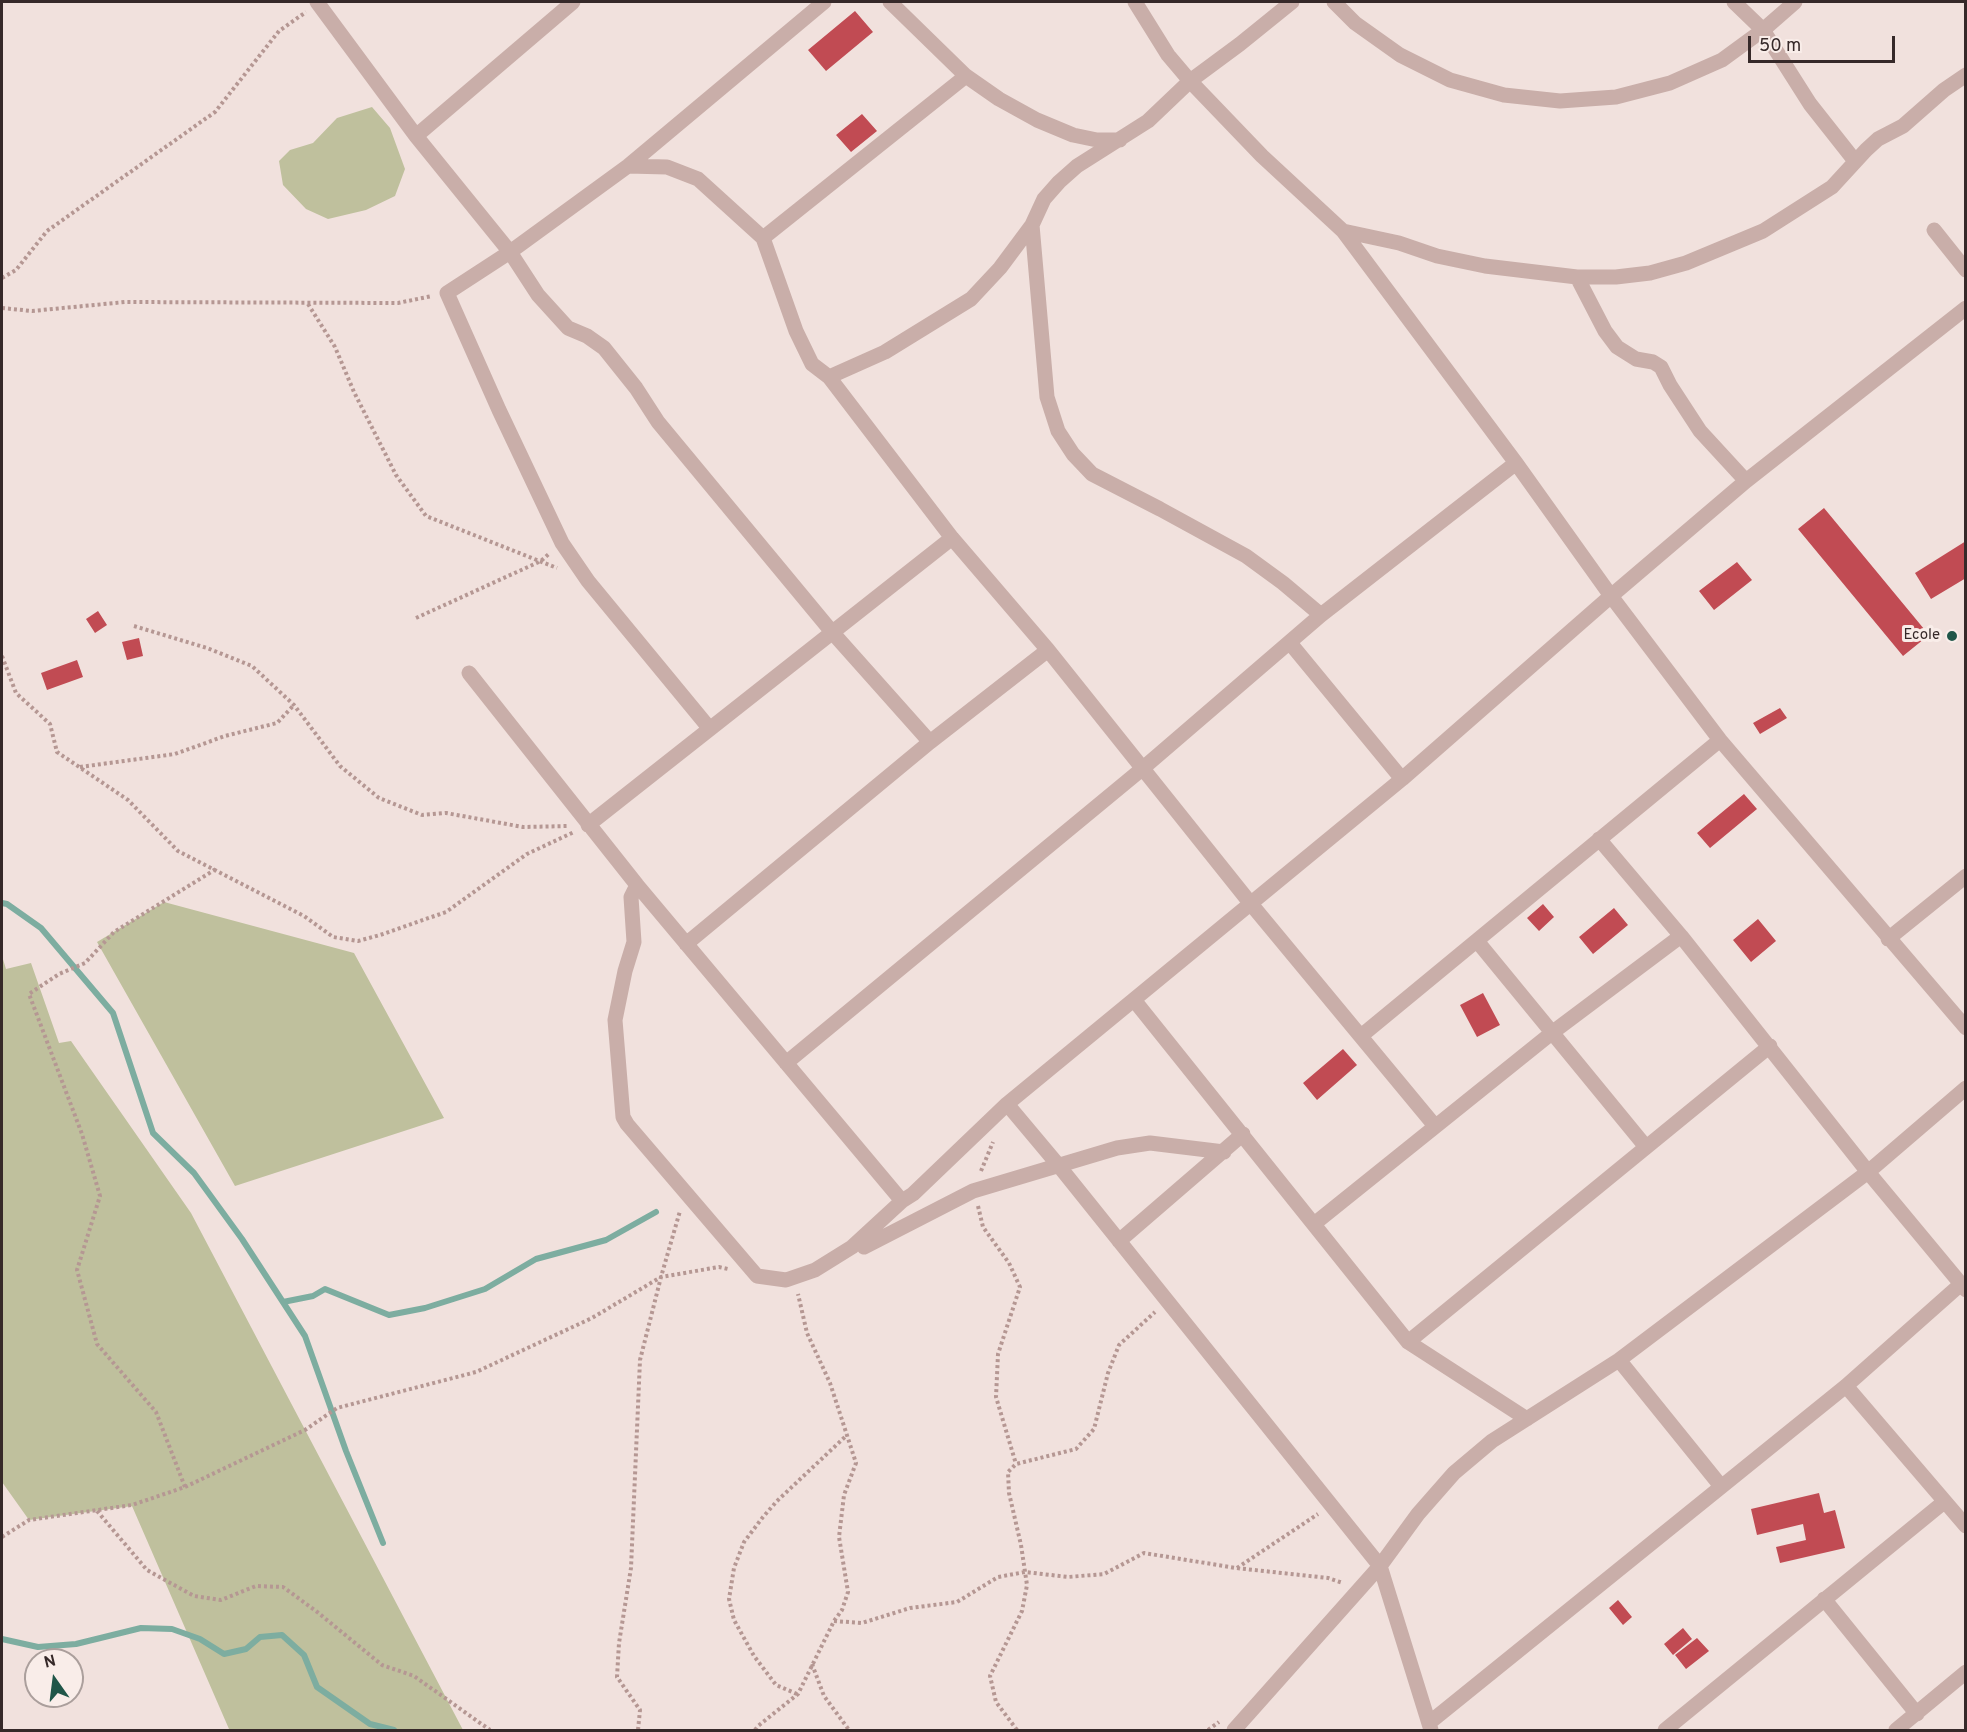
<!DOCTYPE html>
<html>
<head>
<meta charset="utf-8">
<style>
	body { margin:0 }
	#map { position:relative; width:1967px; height:1732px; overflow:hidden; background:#f1e1dd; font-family:Overpass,sans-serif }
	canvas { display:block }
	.frame { position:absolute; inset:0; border:3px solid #362929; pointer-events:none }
	.north { position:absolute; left:24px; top:1648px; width:60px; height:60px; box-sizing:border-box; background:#f9ede9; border:2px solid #ab9f9c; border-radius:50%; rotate:346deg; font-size:16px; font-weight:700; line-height:24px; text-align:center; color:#362929 }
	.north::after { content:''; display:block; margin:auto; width:21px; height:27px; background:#205649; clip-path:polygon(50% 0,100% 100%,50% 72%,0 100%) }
	.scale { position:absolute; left:1748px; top:36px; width:147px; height:27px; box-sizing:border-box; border:3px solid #362929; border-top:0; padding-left:8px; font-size:18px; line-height:21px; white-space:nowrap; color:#362929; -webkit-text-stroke:4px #f9ede9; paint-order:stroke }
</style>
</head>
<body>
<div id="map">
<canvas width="1967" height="1732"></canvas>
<div class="frame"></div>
<div class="north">N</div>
<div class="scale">50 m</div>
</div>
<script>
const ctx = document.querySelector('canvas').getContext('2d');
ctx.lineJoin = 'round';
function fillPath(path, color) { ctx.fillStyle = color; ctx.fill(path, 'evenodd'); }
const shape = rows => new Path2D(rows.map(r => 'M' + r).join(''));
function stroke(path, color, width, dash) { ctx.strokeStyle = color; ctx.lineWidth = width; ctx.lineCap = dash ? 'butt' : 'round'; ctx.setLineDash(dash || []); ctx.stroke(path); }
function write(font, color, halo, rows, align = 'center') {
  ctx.font = font + ' Overpass,sans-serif'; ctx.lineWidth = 6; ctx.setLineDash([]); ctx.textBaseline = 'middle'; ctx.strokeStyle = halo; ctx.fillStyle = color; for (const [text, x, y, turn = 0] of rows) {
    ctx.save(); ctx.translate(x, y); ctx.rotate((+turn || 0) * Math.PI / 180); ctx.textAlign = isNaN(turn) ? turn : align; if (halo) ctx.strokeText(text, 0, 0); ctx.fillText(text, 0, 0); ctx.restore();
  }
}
const green = shape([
	[372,107,390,128,405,169,395,196,366,210,328,219,306,209,283,185,279,161,290,150,313,143,337,118],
	[164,902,354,953,444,1118,235,1186,97,942],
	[2,956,6,969,31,963,59,1043,71,1041,191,1213,463,1730,228,1730,229,1729,132,1506,29,1520,2,1482]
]);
const stream = shape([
	[2,903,7,904,41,928,113,1013,153,1133,194,1173,242,1239,305,1336,346,1451,383,1543],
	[283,1302,313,1296,325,1289,389,1315,425,1308,485,1289,536,1259,606,1240,656,1212],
	[2,1639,38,1647,76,1644,141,1628,172,1629,200,1639,224,1654,246,1649,260,1637,282,1635,304,1655,317,1687,370,1724,394,1730]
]);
const building = shape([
	[855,11,873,32,826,71,808,50],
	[862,114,877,131,851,152,836,135],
	[1824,508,1929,635,1903,656,1798,529],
	[1966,541,1966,578,1931,599,1915,573],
	[1737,562,1752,580,1714,610,1699,591],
	[98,611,107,625,95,633,86,619],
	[139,638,143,656,127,660,122,642],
	[77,660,83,677,47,690,41,673],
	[1780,708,1787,718,1760,734,1753,723],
	[1744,794,1757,809,1710,848,1697,833],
	[1543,904,1554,917,1539,931,1527,918],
	[1614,908,1628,925,1593,954,1579,937],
	[1758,919,1776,941,1751,962,1733,940],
	[1483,993,1500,1025,1477,1037,1460,1005],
	[1343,1049,1357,1065,1317,1100,1303,1083],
	[1819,1493,1824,1513,1835,1510,1845,1548,1780,1563,1776,1547,1806,1540,1803,1524,1757,1535,1751,1509],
	[1618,1600,1632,1617,1623,1625,1609,1608],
	[1683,1628,1692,1639,1673,1655,1664,1644],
	[1697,1638,1709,1651,1686,1669,1675,1655]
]);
const path = shape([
	[2,278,16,270,47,231,215,112,279,31,306,12],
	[308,304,335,347,354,392,396,475,426,516,557,568],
	[2,308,32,311,125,302,398,303,432,296],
	[416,618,541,561,550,553],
	[134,626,207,648,252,666,294,705,340,766,379,798,422,815,446,813,523,827,569,826],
	[2,656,16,693,50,724,57,752,128,800,178,851,304,916,333,937,358,941,380,935,446,912,527,854,574,832],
	[80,767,175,754,225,736,277,723,294,705],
	[981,1171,993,1142],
	[978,1206,983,1227,1009,1263,1020,1287,998,1354,996,1397,1016,1464],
	[185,1487,156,1412,97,1344,77,1270,100,1196,82,1134,29,994,59,974,85,963,114,932,216,869],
	[97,1511,147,1570,194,1596,221,1600,256,1586,283,1587,316,1611,382,1665,414,1676,490,1730],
	[2,1537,29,1520,132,1505,185,1487,305,1430,337,1408,476,1372,592,1318,661,1277,719,1267,728,1269],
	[1237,1568,1318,1514],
	[834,1621,862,1623,910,1608,957,1602,998,1577,1025,1572,1068,1577,1104,1574,1144,1553,1236,1568,1328,1578,1343,1583],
	[812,1664,824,1696,849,1730],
	[797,1694,776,1685,754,1656,734,1620,729,1599,734,1568,744,1542,763,1517,777,1501,847,1435],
	[638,1730,640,1710,617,1677,619,1643,631,1568,640,1360,661,1277,680,1211],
	[755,1730,758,1726,798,1694,834,1621,842,1610,848,1592,839,1537,844,1495,856,1463,830,1383,807,1333,798,1294],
	[1017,1730,996,1702,990,1676,1022,1611,1027,1585,1021,1545,1009,1493,1008,1472,1016,1464,1076,1449,1094,1429,1108,1373,1119,1345,1155,1312],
	[1208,1730,1219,1722]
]);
const street = shape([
	[317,2,416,136,510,252,538,295,568,328,587,336,604,348,636,388,658,422,832,632,930,742],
	[890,2,966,76,999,99,1037,120,1073,135,1097,140,1120,140],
	[1135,2,1168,55,1190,81,1262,156,1343,231,1399,243,1437,256,1485,266,1577,277,1616,277,1650,273,1686,263,1763,231,1832,187,1866,150,1878,139,1903,126,1944,90,1966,75],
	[1334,2,1355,23,1400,55,1450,80,1504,95,1560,101,1616,97,1670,83,1722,60,1763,30,1795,2],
	[1734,2,1763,30,1810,104,1855,161],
	[416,136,573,2],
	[628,166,667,167,698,179,763,238,796,331,812,364,829,377,952,538,1048,650,1251,904,1435,1126],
	[1032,225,1047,397,1058,431,1073,454,1092,474,1160,509,1246,556,1283,583,1321,615],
	[1934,230,1966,270],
	[1343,231,1516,463,1611,596,1720,740,1966,1028],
	[763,238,966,76],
	[1577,277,1605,331,1617,347,1636,359,1653,362,1661,367,1670,385,1700,431,1746,481],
	[829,377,885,352,971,299,1000,268,1032,225,1044,199,1059,182,1077,166,1148,121,1190,81,1240,44,1292,2],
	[1290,643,1402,779],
	[469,673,637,885,902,1201,913,1194,1007,1104,1402,779,1611,596,1746,481,1966,308],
	[710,729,588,581,562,543,499,410,447,293,510,252,628,166,824,2],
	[588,825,952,538],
	[1599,839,1681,936,1868,1172,1966,1290],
	[637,885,631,897,634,942,625,971,615,1020,623,1117,627,1124,757,1276,786,1280,815,1270,852,1247,902,1201],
	[1888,939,1966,876],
	[1477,941,1646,1147],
	[686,944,930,742,1048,650],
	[1134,1000,1408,1342,1527,1419],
	[1361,1036,1720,740],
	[786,1063,1142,769,1321,615,1516,463],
	[1007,1104,1059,1166,1380,1566,1431,1730],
	[1314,1224,1553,1032,1681,936],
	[1119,1241,1243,1134],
	[864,1247,973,1191,1117,1148,1150,1143,1224,1152],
	[1408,1342,1770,1046],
	[1619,1360,1720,1485],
	[1846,1386,1966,1526],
	[1824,1599,1917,1714],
	[1429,1723,1846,1386,1961,1284],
	[1234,1730,1380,1566,1418,1514,1454,1473,1492,1441,1619,1360,1868,1172,1966,1088],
	[1665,1730,1944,1502],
	[1896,1730,1966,1672]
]);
const markers = [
	[1952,636,6,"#205649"]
];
const poiNames = [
	["Ecole",1940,636]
];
fillPath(green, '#bfc09d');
stroke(stream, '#7dada0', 6);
fillPath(building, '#c14b53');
stroke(path, '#b59793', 4, [3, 3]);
stroke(street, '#c9aea9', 15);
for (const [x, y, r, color] of markers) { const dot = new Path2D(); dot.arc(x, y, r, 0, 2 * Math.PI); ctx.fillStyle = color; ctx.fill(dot); stroke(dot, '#f9ede9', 2); }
write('15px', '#362929', '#f9ede9', poiNames, 'right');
</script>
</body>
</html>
